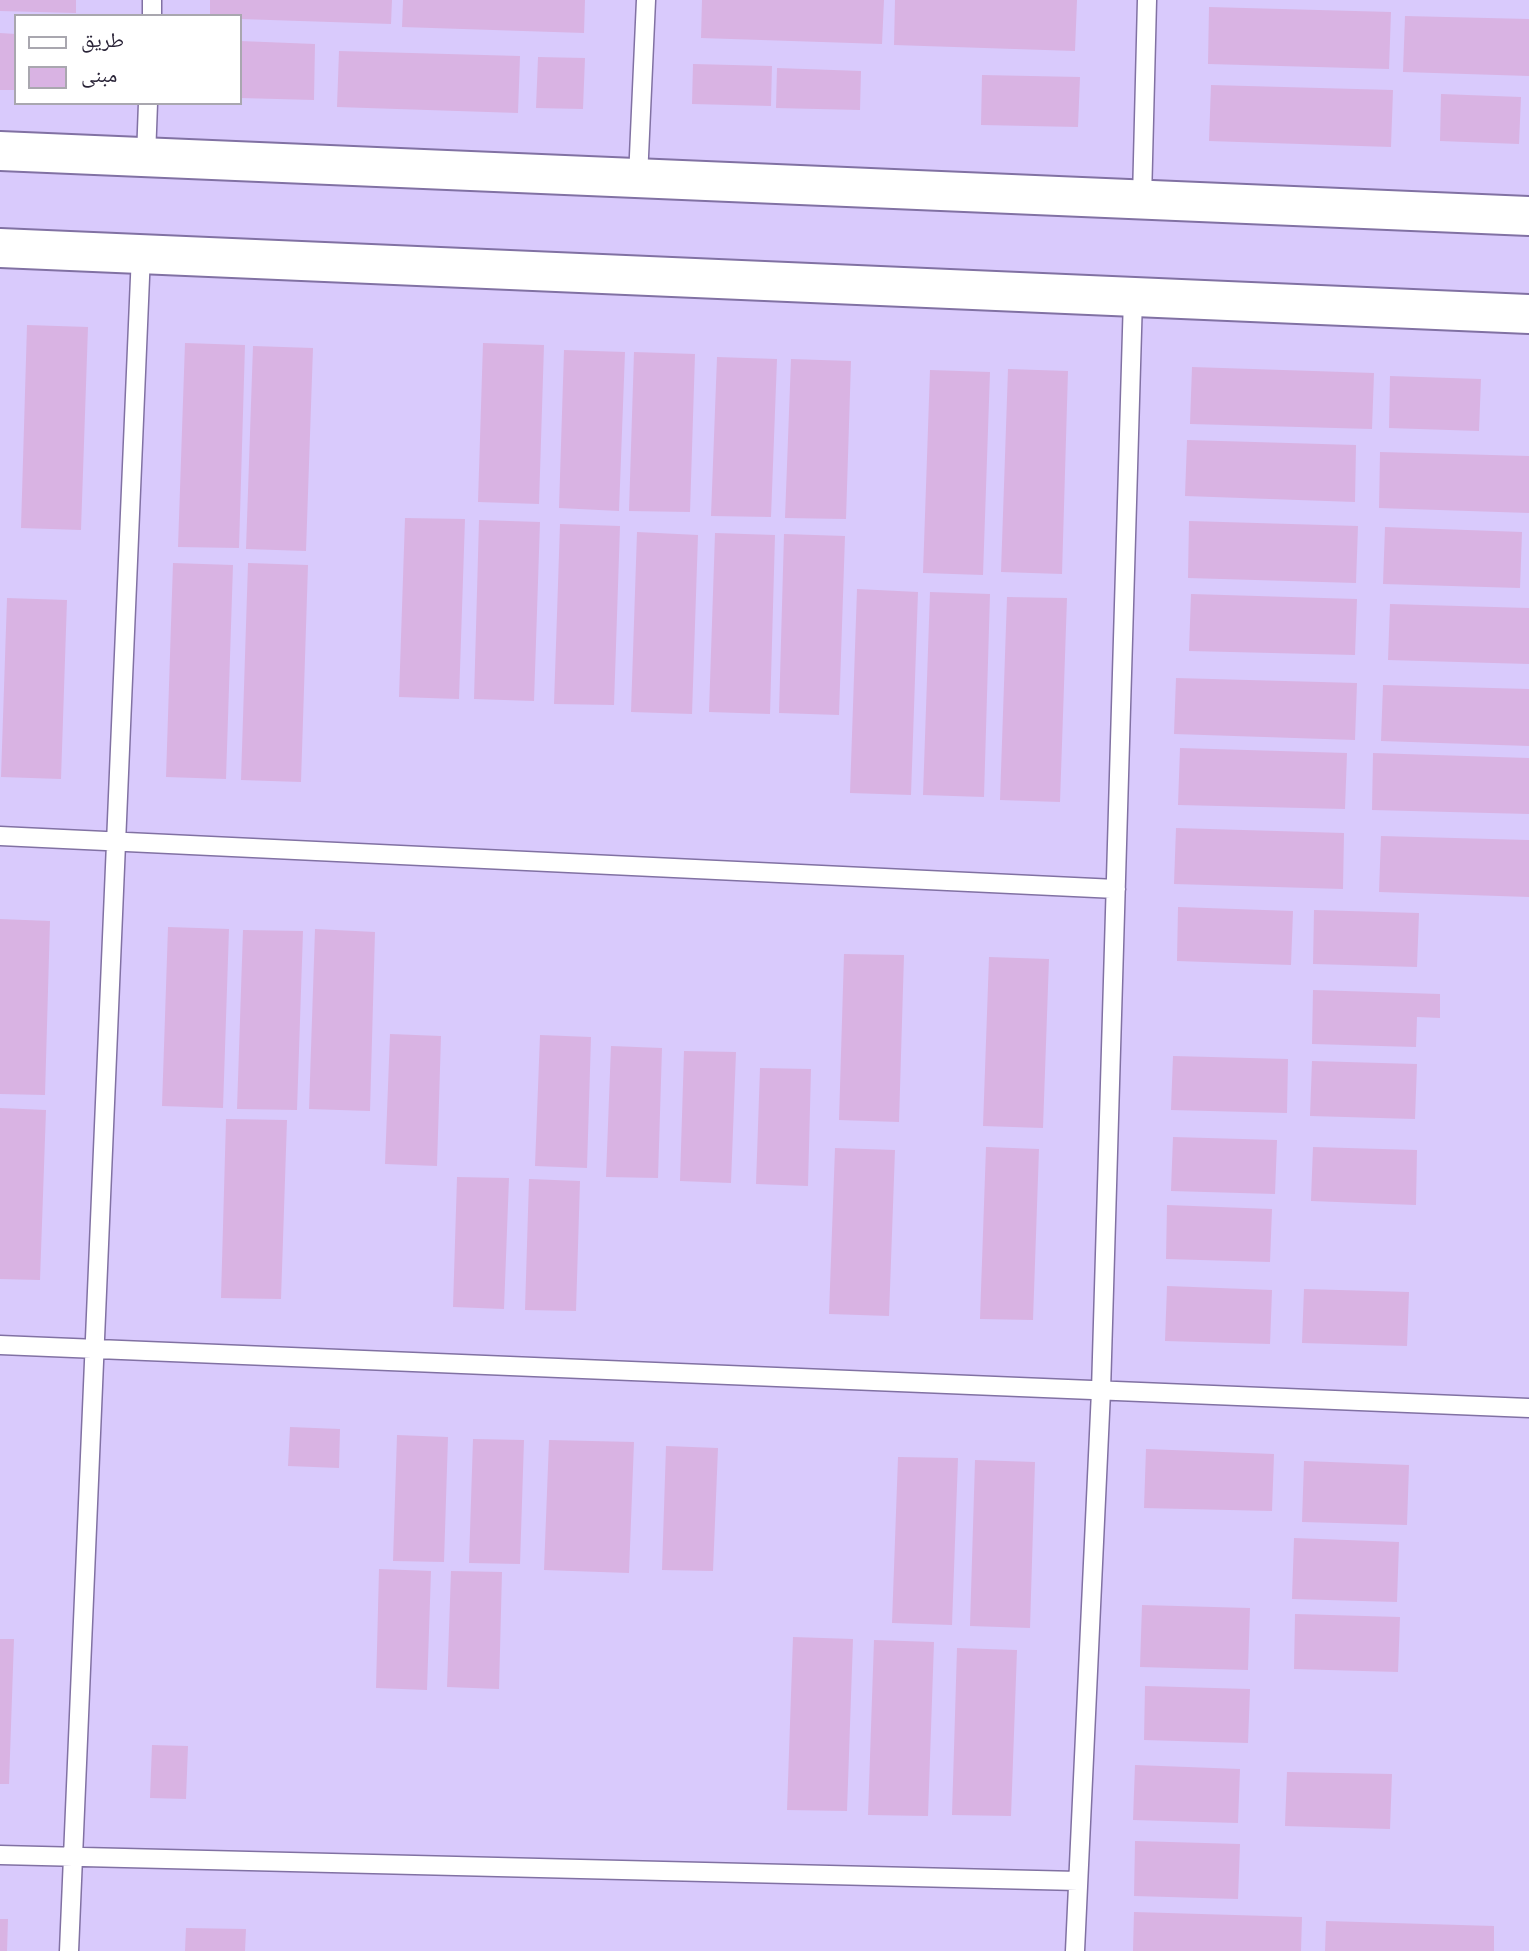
<!DOCTYPE html>
<html>
<head>
<meta charset="utf-8">
<style>
	body { margin:0 }
	#map { position:relative; width:1529px; height:1951px; overflow:hidden; background:#e2d8fa; font-family:"Times New Roman","Noto Naskh Arabic",serif }
	canvas { display:block }
	.legend { position:absolute; left:14px; top:14px; width:228px; height:91px; box-sizing:border-box; background:#fff; border:2px solid #a9a7af; margin:0; padding:9px 12px; list-style:none; font-size:21px; color:#292337 }
	.legend li { display:flex; align-items:center; gap:14px; height:35px }
	.legend b { width:35px; border:2px solid #a9a7af }
</style>
</head>
<body>
<div id="map">
<canvas width="1529" height="1951"></canvas>
<ul class="legend">
<li><b style="height:9px;background:#fff"></b>طريق</li>
<li><b style="height:19px;background:#d9b3e3"></b>مبنى</li>
</ul>
</div>
<script>
const ctx = document.querySelector('canvas').getContext('2d');
ctx.lineJoin = 'round';
function fillPath(path, color) { ctx.fillStyle = color; ctx.fill(path, 'evenodd'); }
const shape = rows => new Path2D(rows.map(r => 'M' + r).join(''));
function stroke(path, color, width, dash) { ctx.strokeStyle = color; ctx.lineWidth = width; ctx.lineCap = dash ? 'butt' : 'round'; ctx.setLineDash(dash || []); ctx.stroke(path); }
const built = shape([
	[0,0,1529,0,1529,1951,0,1951],
	[16,16,240,16,240,103,16,103]
]);
const building = shape([
	[0,0,76,0,76,13,0,11],
	[210,0,392,0,391,24,240,19,240,16,210,16],
	[403,0,585,0,584,33,402,27],
	[702,0,884,0,882,44,701,38],
	[895,0,1077,0,1075,51,894,45],
	[1209,7,1391,12,1389,69,1208,64],
	[1405,16,1529,19,1529,76,1403,72],
	[0,33,16,34,16,90,0,90],
	[240,41,315,44,314,100,240,98],
	[339,51,520,56,518,113,337,107],
	[538,57,585,58,583,109,536,108],
	[693,64,772,66,771,106,692,104],
	[777,68,861,71,860,110,776,108],
	[982,75,1080,77,1078,127,981,125],
	[1211,85,1393,90,1391,147,1209,141],
	[1441,94,1521,97,1519,144,1440,141],
	[27,325,88,327,81,530,21,528],
	[185,343,245,345,239,548,178,547],
	[483,343,544,345,539,504,478,502],
	[253,346,313,348,306,551,246,549],
	[564,350,625,352,619,511,559,508],
	[634,352,695,354,690,512,629,511],
	[717,357,777,359,771,517,711,516],
	[791,359,851,361,846,519,785,518],
	[1192,367,1374,373,1372,429,1190,424],
	[1008,369,1068,371,1062,574,1001,572],
	[930,370,990,372,983,575,923,573],
	[1390,376,1481,379,1479,431,1389,428],
	[1187,440,1356,445,1355,502,1185,496],
	[1380,452,1529,456,1529,513,1379,508],
	[405,518,465,519,459,699,399,697],
	[479,520,540,522,534,701,474,699],
	[1189,521,1358,526,1356,583,1188,578],
	[560,524,620,526,614,705,554,704],
	[1385,527,1522,532,1520,588,1383,584],
	[637,532,698,535,692,714,631,712],
	[715,533,775,535,770,714,709,712],
	[784,534,845,536,839,715,779,713],
	[173,563,233,565,226,779,166,777],
	[248,563,308,565,301,782,241,780],
	[857,589,918,592,911,795,850,793],
	[930,592,990,594,984,797,923,795],
	[1191,594,1357,599,1355,655,1189,651],
	[1007,597,1067,598,1060,802,1000,800],
	[7,598,67,600,61,779,1,777],
	[1390,604,1529,608,1529,664,1388,660],
	[1176,678,1357,683,1355,740,1174,734],
	[1383,685,1529,689,1529,746,1381,741],
	[1180,748,1347,753,1345,809,1178,805],
	[1373,753,1529,758,1529,814,1372,810],
	[1176,828,1344,833,1343,889,1174,884],
	[1381,836,1529,840,1529,897,1379,892],
	[1178,907,1293,911,1291,965,1177,961],
	[1314,910,1419,913,1417,967,1313,964],
	[0,919,50,921,45,1095,0,1094],
	[168,927,229,929,223,1108,162,1106],
	[315,929,375,932,370,1111,309,1109],
	[243,930,303,931,297,1110,237,1109],
	[844,954,904,955,899,1122,839,1120],
	[989,957,1049,959,1043,1128,983,1126],
	[1313,990,1440,994,1440,1018,1417,1017,1416,1047,1312,1044],
	[390,1034,441,1036,437,1166,385,1164],
	[540,1035,591,1037,587,1168,535,1166],
	[611,1046,662,1048,658,1178,606,1177],
	[684,1051,736,1052,731,1183,680,1181],
	[1173,1056,1288,1059,1287,1113,1171,1110],
	[1312,1061,1417,1064,1415,1119,1310,1116],
	[760,1068,811,1069,808,1186,756,1184],
	[0,1108,46,1110,40,1280,0,1279],
	[226,1119,287,1120,281,1299,221,1298],
	[1173,1137,1277,1140,1275,1194,1171,1191],
	[986,1147,1039,1149,1033,1320,980,1319],
	[1313,1147,1417,1150,1416,1205,1311,1201],
	[835,1148,895,1150,889,1316,829,1314],
	[457,1177,509,1178,504,1309,453,1307],
	[529,1179,580,1181,576,1311,525,1310],
	[1167,1205,1272,1209,1270,1262,1166,1259],
	[1167,1286,1272,1290,1270,1344,1165,1341],
	[1304,1289,1409,1292,1407,1346,1302,1343],
	[290,1427,340,1429,339,1468,288,1466],
	[397,1435,448,1437,444,1562,393,1561],
	[473,1439,524,1440,520,1564,469,1563],
	[549,1440,634,1442,629,1573,544,1570],
	[666,1446,718,1448,713,1571,662,1570],
	[1146,1449,1274,1454,1272,1511,1144,1508],
	[898,1457,958,1458,952,1625,892,1623],
	[975,1460,1035,1462,1030,1628,970,1626],
	[1304,1461,1409,1465,1407,1525,1302,1522],
	[1294,1538,1399,1542,1397,1602,1292,1599],
	[379,1569,431,1571,427,1690,376,1688],
	[451,1571,502,1572,499,1689,447,1687],
	[1142,1605,1250,1608,1248,1670,1140,1667],
	[1295,1614,1400,1617,1398,1672,1294,1669],
	[793,1637,853,1639,847,1811,787,1810],
	[0,1639,14,1639,9,1784,0,1784],
	[874,1640,934,1642,928,1816,868,1815],
	[957,1648,1017,1650,1011,1816,952,1815],
	[1145,1686,1250,1689,1248,1743,1144,1740],
	[152,1745,188,1746,186,1799,150,1798],
	[1135,1765,1240,1769,1238,1823,1133,1820],
	[1287,1772,1392,1774,1390,1829,1285,1826],
	[1135,1841,1240,1844,1238,1899,1134,1896],
	[1134,1912,1302,1917,1301,1951,1133,1951],
	[0,1919,8,1919,7,1951,0,1951],
	[1326,1921,1494,1926,1494,1951,1325,1951],
	[186,1928,246,1929,245,1951,185,1951]
]);
const service = shape([
	[152,16,152,0],
	[146,157,148,103],
	[638,178,646,0],
	[1142,199,1147,0],
	[0,836,1116,889],
	[0,1345,1529,1408],
	[0,1855,1078,1881],
	[69,1951,141,254],
	[1075,1951,1101,1391,1133,297]
]);
const tertiary = shape([
	[0,151,1529,216],
	[0,248,1529,314]
]);
fillPath(built, '#d9cafc');
fillPath(building, '#d9b3e3');
stroke(service, '#8171a3', 21);
stroke(tertiary, '#8171a3', 42);
stroke(service, '#fff', 18);
stroke(tertiary, '#fff', 38);
</script>
</body>
</html>
